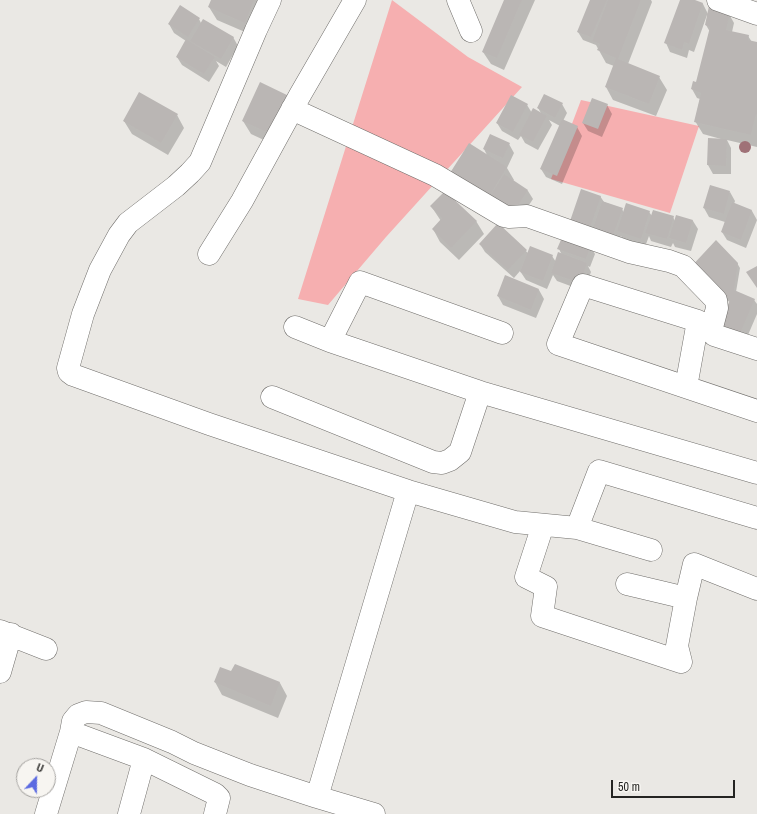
<!DOCTYPE html>
<html>
<head>
<meta charset="utf-8">
<style>
	body { margin:0 }
	#map { position:relative; width:757px; height:814px; overflow:hidden; background:#eae8e4; font-family:"Archivo Narrow",sans-serif }
	canvas { display:block }
	.north { position:absolute; left:16px; top:758px; width:40px; height:40px; box-sizing:border-box; background:#f7f5f1; border:1px solid #a3a19e; border-radius:50%; rotate:22deg; font-size:11px; font-weight:700; line-height:16px; text-align:center; color:#242422 }
	.north::after { content:''; display:block; margin:auto; width:14px; height:18px; background:#5b6ae1; clip-path:polygon(50% 0,100% 100%,50% 72%,0 100%) }
	.scale { position:absolute; left:611px; top:780px; width:124px; height:18px; box-sizing:border-box; border:2px solid #242422; border-top:0; padding-left:5px; font-size:12px; line-height:14px; white-space:nowrap; color:#242422; -webkit-text-stroke:3px #f7f5f1; paint-order:stroke }
</style>
</head>
<body>
<div id="map">
<canvas width="757" height="814"></canvas>
<div class="north">U</div>
<div class="scale">50 m</div>
</div>
<script>
const ctx = document.querySelector('canvas').getContext('2d');
ctx.lineJoin = 'round';
function fillPath(path, color) { ctx.fillStyle = color; ctx.fill(path, 'evenodd'); }
const shape = rows => new Path2D(rows.map(r => 'M' + r).join(''));
function stroke(path, color, width, dash) { ctx.strokeStyle = color; ctx.lineWidth = width; ctx.lineCap = dash ? 'butt' : 'round'; ctx.setLineDash(dash || []); ctx.stroke(path); }
const green = shape([
	[392,0,468,57,522,87,386,237,328,305,298,299],
	[581,100,699,126,670,213,551,179]
]);
const shadow = shape([
	[212,0,262,0,252,35,217,20,209,7],
	[506,0,535,0,504,70,491,64,483,52],
	[591,0,651,0,652,2,628,64,659,77,667,90,656,116,613,100,606,87,614,66,606,63,596,45,583,40,578,32],
	[681,0,692,0,703,4,708,14,729,14,734,23,732,32,748,36,752,42,757,43,757,147,727,140,731,148,731,174,713,174,708,165,721,139,703,134,695,121,700,99,697,98,692,89,697,83,710,32,706,25,708,15,707,15,694,52,689,50,687,58,670,52,666,43],
	[199,19,201,23,233,37,238,46,226,67,216,61,219,66,209,82,182,65,177,57,186,41,174,33,169,24],
	[260,84,279,147,251,134,243,121],
	[562,104,567,113,563,121,577,127,582,136,562,184,546,177,541,169,560,126,549,120,552,125,538,150,525,143,521,136,518,140,502,131,497,123,527,105,532,113,541,113,538,108],
	[607,105,612,114,602,137,588,131,583,123],
	[177,115,184,128,168,155,132,134,124,121],
	[509,144,514,153,507,168,514,180,513,181,528,191,533,199,517,223,459,186,487,155,484,149],
	[730,192,735,201,734,204,752,211,757,220,746,248,727,240,722,232,725,222,709,217,704,208],
	[600,196,604,202,622,209,624,213,649,212,652,216,673,217,675,221,693,221,698,229,691,251,675,247,673,243,671,247,651,241,649,236,645,247,623,240,621,236,617,247,575,232],
	[431,206,476,221,484,234,459,260,440,242,433,229,441,221],
	[498,225,528,253,552,256,556,262,562,255,559,249,590,246,595,254,590,267,588,266,591,272,584,291,557,281,553,275,547,289,526,280,520,271,514,278,485,252,480,244],
	[737,263,740,268,736,292,754,300,757,304,757,314,742,349,730,302,721,297],
	[506,276,539,290,544,299,536,318,503,305,498,296],
	[235,665,280,683,287,696,278,718,222,695,215,682,232,673]
]);
const building = shape([
	[211,0,254,0,245,23,208,7],
	[504,0,522,0,497,58,482,52],
	[590,0,607,0,591,37,577,32],
	[608,0,641,0,618,59,660,76,649,104,605,87,616,58,597,50,600,44,592,41],
	[680,0,695,0,703,3,689,44,684,42,682,50,664,43],
	[180,5,200,18,188,37,168,24],
	[709,6,730,13,726,30,749,35,748,40,757,42,757,115,756,114,751,135,694,122,701,93,691,89,693,81,696,82,710,27,705,25],
	[203,19,234,37,221,59,190,41],
	[186,39,215,57,204,74,176,57],
	[260,82,289,96,271,134,242,121],
	[139,92,178,114,161,143,123,121],
	[544,94,563,103,555,118,537,108],
	[511,95,528,104,513,132,496,123],
	[592,98,608,104,598,129,582,123],
	[533,108,547,116,533,142,519,135],
	[562,119,578,126,557,176,540,169],
	[490,134,510,143,503,158,483,149],
	[708,138,727,139,726,166,707,165],
	[469,143,507,167,489,197,450,173],
	[504,174,528,190,512,215,488,199],
	[710,185,730,191,724,214,703,208],
	[581,189,601,196,589,231,569,224],
	[445,191,477,221,451,248,432,229,442,218,430,206],
	[602,201,623,208,612,238,592,231],
	[732,202,752,210,741,240,721,232],
	[626,203,650,211,641,239,617,231],
	[653,210,674,216,667,239,645,233],
	[676,215,693,220,686,243,669,238],
	[498,223,527,250,508,270,479,244],
	[563,235,591,245,586,259,557,249],
	[716,240,738,263,734,290,755,299,737,341,716,332,730,300,714,291,689,269],
	[530,246,553,255,543,281,520,272],
	[558,252,587,263,580,283,551,273],
	[757,266,757,288,746,272],
	[505,275,539,289,531,310,497,296],
	[235,664,280,682,271,706,214,682,220,667,231,671]
]);
const minor = shape([
	[270,0,256,30,200,162,190,173,176,186,128,223,119,235,100,270,83,314,68,368,69,372,73,375,209,424,408,491,515,522,577,528,599,471,757,518],
	[458,0,471,31],
	[292,109,435,175,504,216,509,217,527,216,629,252,669,261,683,266,716,300,717,308,711,331,714,335,757,349],
	[209,254,242,201,300,95,355,0],
	[295,327,330,341,480,392],
	[330,341,360,282,502,333],
	[686,387,698,321,583,285,558,344,757,411],
	[272,397,433,462,442,463,450,460,460,452,480,392,757,473],
	[543,525,526,577,546,587,542,616,681,662],
	[577,528,651,550],
	[627,584,686,598,694,564,757,589],
	[0,631,46,649],
	[681,662,677,646,686,598],
	[0,672,11,634],
	[71,732,144,759],
	[317,797,408,491],
	[46,814,71,732,73,721,78,715,86,712,101,713,172,742,194,753,250,775,317,797,374,814],
	[129,814,144,759,215,794,219,798,215,814]
]);
const major = shape([
	[718,0,757,14]
]);
const trees = [
	[745,147]
];
fillPath(green, '#f6afb0');
fillPath(shadow, '#0003');
fillPath(building, '#bab6b4');
stroke(minor, '#706e6b', 23);
stroke(major, '#706e6b', 23);
stroke(minor, '#fff', 22);
stroke(major, '#fff', 22);
ctx.fillStyle = '#9f7177';
for (const [x, y] of trees) { ctx.beginPath(); ctx.arc(x, y, 6, 0, 2 * Math.PI); ctx.fill(); }
</script>
</body>
</html>
